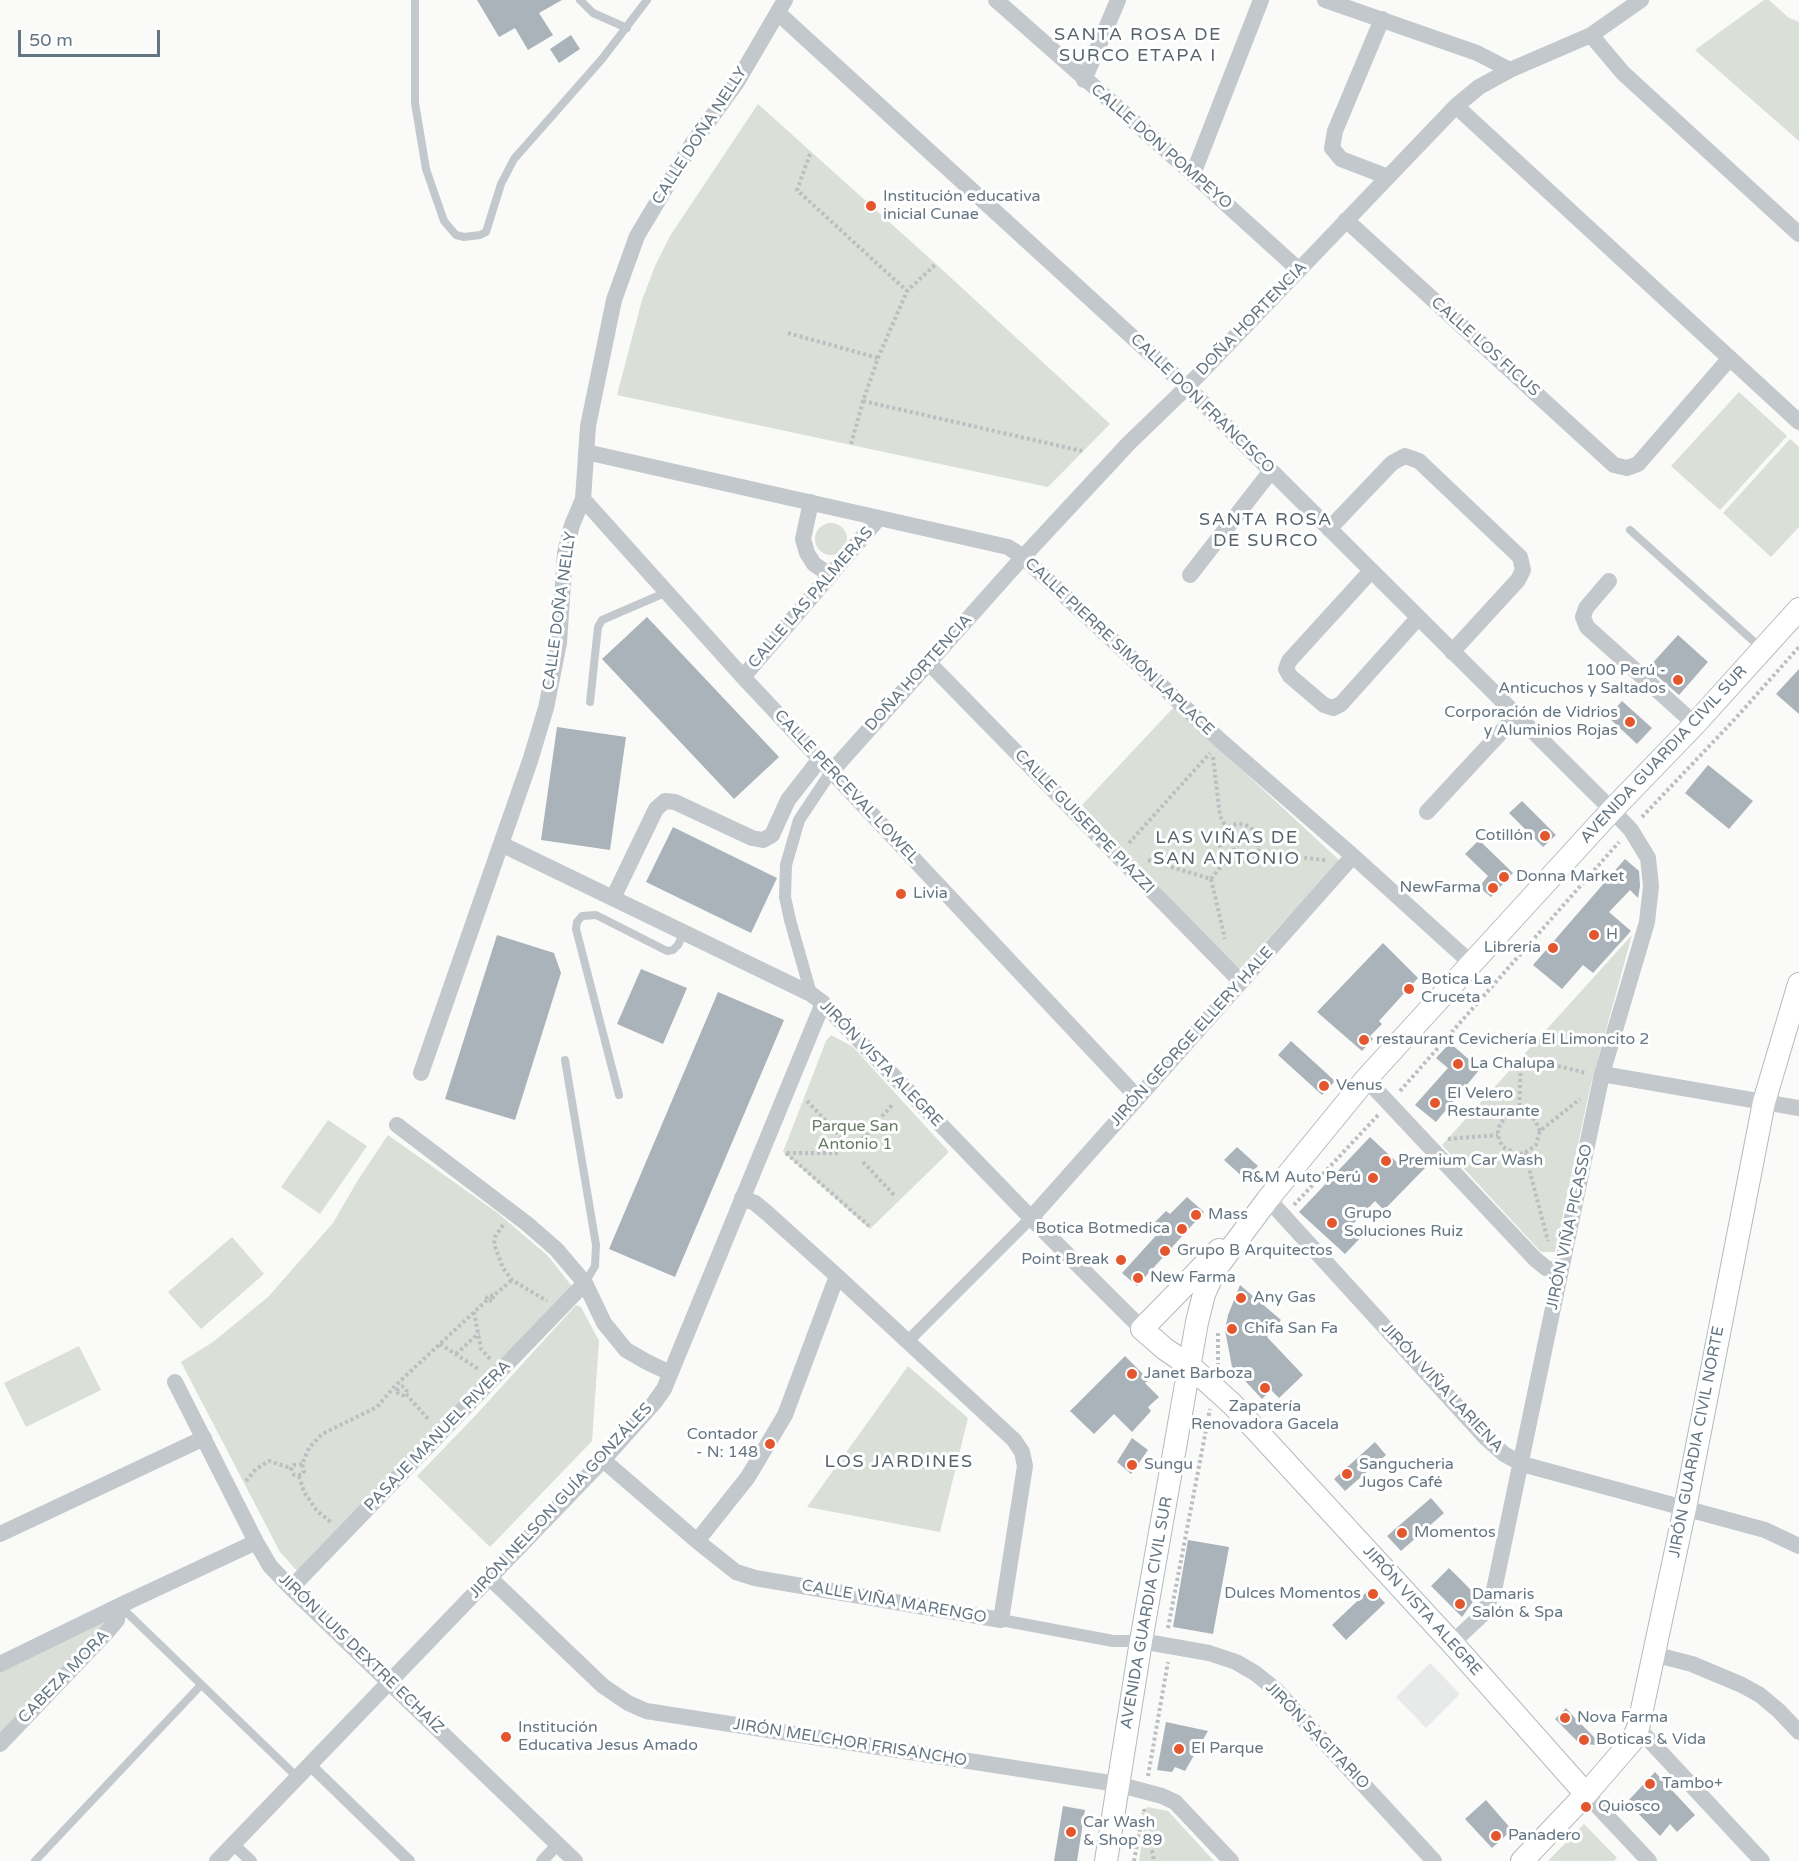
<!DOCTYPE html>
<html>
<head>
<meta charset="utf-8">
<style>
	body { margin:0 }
	#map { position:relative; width:1799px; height:1861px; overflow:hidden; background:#fafaf8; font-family:"Varela Round",sans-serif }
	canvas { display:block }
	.scale { position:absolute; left:18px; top:30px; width:142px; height:27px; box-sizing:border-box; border:3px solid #657683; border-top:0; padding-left:8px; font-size:18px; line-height:21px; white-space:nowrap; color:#657683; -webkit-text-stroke:4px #fff; paint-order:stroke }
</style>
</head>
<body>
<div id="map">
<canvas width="1799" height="1861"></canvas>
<div class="scale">50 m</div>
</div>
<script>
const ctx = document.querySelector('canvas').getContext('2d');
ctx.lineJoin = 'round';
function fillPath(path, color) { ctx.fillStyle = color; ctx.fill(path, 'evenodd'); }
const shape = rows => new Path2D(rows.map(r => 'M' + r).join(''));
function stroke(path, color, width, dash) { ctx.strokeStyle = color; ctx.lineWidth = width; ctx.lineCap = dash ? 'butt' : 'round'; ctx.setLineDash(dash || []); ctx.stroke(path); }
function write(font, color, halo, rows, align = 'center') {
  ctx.font = font + ' "Varela Round",sans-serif'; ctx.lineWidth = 6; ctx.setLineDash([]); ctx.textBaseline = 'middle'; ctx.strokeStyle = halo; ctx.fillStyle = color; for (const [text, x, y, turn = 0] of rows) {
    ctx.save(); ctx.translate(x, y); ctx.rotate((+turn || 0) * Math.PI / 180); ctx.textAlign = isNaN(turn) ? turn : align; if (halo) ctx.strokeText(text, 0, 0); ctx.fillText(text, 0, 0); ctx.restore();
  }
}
const built = shape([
	[1430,1663,1460,1694,1426,1728,1396,1697]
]);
const green = shape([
	[1764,0,1769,0,1789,18,1799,22,1799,141,1695,50],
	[758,104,936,264,1110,424,1048,487,617,395,642,300,655,266,670,236],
	[1739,392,1787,436,1720,510,1671,466],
	[1790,439,1799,447,1799,527,1771,557,1723,513],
	'815 539a16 16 0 1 1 32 0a16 16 0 1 1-32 0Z',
	[1174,707,1340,861,1238,971,1082,805],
	[1632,935,1590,1088,1555,1252,1541,1252,1442,1145],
	[831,1035,853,1047,949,1152,870,1229,783,1152,826,1041],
	[328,1120,367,1146,320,1214,281,1187],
	[388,1135,499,1214,548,1256,574,1289,298,1572,280,1552,181,1362,213,1342,268,1297,333,1223,358,1180],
	[232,1237,264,1274,201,1329,168,1292],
	[576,1305,581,1307,599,1341,592,1441,490,1547,417,1476,475,1416],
	[79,1346,101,1390,26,1427,4,1383],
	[908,1366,968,1418,940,1532,807,1507],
	[111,1615,116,1620,0,1741,0,1671],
	[1147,1807,1168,1811,1214,1861,1139,1861],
	[1584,1824,1617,1858,1614,1861,1548,1861]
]);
const building = shape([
	[477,0,562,0,539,13,553,35,528,50,515,28,499,37],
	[571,35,580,49,559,63,550,49],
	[647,617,779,757,734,799,602,659],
	[1678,635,1708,662,1679,695,1648,668],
	[1799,669,1799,714,1776,694],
	[1622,701,1652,728,1637,744,1608,717],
	[557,727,626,737,610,850,541,840],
	[1708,765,1753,801,1729,829,1685,793],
	[1522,801,1556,835,1543,847,1509,813],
	[673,827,777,878,751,933,646,882],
	[1479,840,1513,873,1491,897,1479,887,1488,876,1465,854],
	[1625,859,1639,871,1640,886,1638,898,1630,890,1609,912,1631,931,1593,973,1583,965,1562,989,1533,965],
	[497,935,554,953,561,973,515,1120,445,1099],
	[1383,943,1418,978,1379,1021,1382,1024,1370,1036,1373,1039,1362,1051,1317,1012],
	[641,969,687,988,663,1044,617,1024],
	[718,992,784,1020,675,1277,609,1249],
	[1291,1041,1335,1081,1322,1095,1278,1055],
	[1450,1043,1480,1069,1436,1122,1415,1105,1448,1068,1436,1058],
	[1370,1137,1401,1166,1412,1155,1425,1168,1384,1210,1375,1201,1353,1224,1364,1234,1345,1254,1299,1212],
	[1237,1147,1258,1166,1245,1179,1224,1160],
	[1187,1197,1204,1212,1137,1286,1122,1273,1162,1229,1155,1222,1166,1211,1170,1214],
	[1240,1285,1281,1320,1267,1337,1303,1375,1279,1398,1271,1390,1262,1399,1232,1367,1225,1330,1228,1315],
	[1125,1356,1149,1380,1145,1383,1159,1397,1148,1407,1151,1411,1132,1432,1114,1414,1094,1434,1070,1411],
	[1132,1438,1148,1450,1131,1474,1117,1462],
	[1375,1442,1386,1455,1345,1491,1334,1479],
	[1431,1498,1444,1513,1401,1551,1387,1536],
	[1188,1540,1229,1547,1213,1634,1173,1627],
	[1449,1568,1477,1596,1462,1617,1431,1586],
	[1371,1588,1385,1603,1346,1640,1332,1625],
	[1566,1708,1574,1717,1603,1746,1579,1743,1555,1719],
	[1166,1722,1208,1731,1185,1771,1175,1767,1172,1772,1157,1770],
	[1655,1772,1695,1815,1677,1832,1670,1824,1660,1836,1627,1802],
	[1486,1800,1512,1830,1492,1848,1465,1819],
	[1063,1806,1085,1810,1077,1861,1054,1861]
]);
const path = shape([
	[810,154,797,190,907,291],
	[788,333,878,358],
	[863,401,1082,451],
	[851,444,863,401,878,358,907,291,935,265],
	[1213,757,1220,816,1227,829],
	[1642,817,1734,720,1799,647],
	'1220 843a19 19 0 1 1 38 0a19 19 0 1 1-38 0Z',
	[1129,843,1210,753],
	[1257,850,1282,856,1326,860],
	[1148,860,1211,879],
	[1211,879,1225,939],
	[1211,879,1240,842],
	[1558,1066,1586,1073],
	[1400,1091,1619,842],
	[807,1101,845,1141],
	[1519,1112,1521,1059],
	[1540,1131,1535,1120,1531,1116,1519,1112,1505,1118,1500,1124,1498,1132,1499,1140,1503,1147,1517,1154,1525,1153,1536,1145,1540,1131,1580,1099],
	[862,1139,893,1104],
	[1448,1139,1498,1135],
	[786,1153,869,1226],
	[787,1153,840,1153],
	[1525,1153,1548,1241],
	[863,1162,895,1196],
	[1294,1205,1379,1114],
	[503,1225,495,1237,494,1244,503,1268,512,1280,547,1301],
	[493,1296,493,1301,487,1300,487,1297,489,1295,493,1296,512,1280],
	[474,1312,481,1349,490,1359],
	[440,1344,480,1370],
	[456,1354,479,1333],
	[1218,1366,1218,1332],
	'397.5 1391a4.5 4.5 0 1 1 9 0a4.5 4.5 0 1 1-9 0Z',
	[406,1394,429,1420],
	[302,1464,294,1465,291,1468,294,1475,302,1475,304,1471,302,1464,309,1448,322,1434,377,1407,396,1385,487,1300],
	[299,1476,304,1492,317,1511,332,1523],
	[246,1481,256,1469,269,1461,291,1468],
	[1168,1628,1210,1409],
	[1148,1776,1168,1662],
	[1144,1809,1154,1861],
	[1134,1861,1143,1813]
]);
const service = shape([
	[415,0,415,103,426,169,444,221,456,235,464,237,480,235,486,232,501,184,514,159,602,59,647,0],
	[580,0,593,13,627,28],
	[1630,530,1761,648],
	[590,702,598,627,602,620,667,592],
	[565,1060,596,1245,595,1266,585,1283],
	[619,1095,576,929,577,922,582,916,596,915,667,951,673,950,678,945,684,932],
	[120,1606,297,1777],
	[35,1861,201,1685]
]);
const pedestrian = shape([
	[811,994,790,920,785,897,786,865,799,820,831,772],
	[907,1342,1031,1218],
	[1001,1620,1113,1641,1141,1641],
	[310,1765,409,1861],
	[233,1844,251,1861],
	[542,1861,558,1844]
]);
const minor = shape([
	[996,0,1193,174,1299,270],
	[1325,0,1477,53,1510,70],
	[778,13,1187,387,1612,810,1631,830,1648,858,1651,886,1647,922,1602,1074,1494,1590,1483,1614,1452,1643],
	[1382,19,1335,131,1332,148,1341,159,1388,177],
	[1591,35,1623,73,1799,234],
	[1084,80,1118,0],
	[1456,106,1799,422],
	[1193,174,1261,0],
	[1346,220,1614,465,1627,468,1638,464,1730,358],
	[586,452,1008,547,1023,557,1221,741,1353,856,1471,963],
	[583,499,743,677,1138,1098],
	[811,502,803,539,807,553,814,564,830,575],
	[1329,529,1392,463,1405,456,1419,461,1520,557,1523,570,1518,580,1452,652],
	[1371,571,1289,661,1286,669,1290,676,1324,705,1333,708,1341,704,1418,618],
	[1190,575,1271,471],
	[1609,581,1586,608,1583,617,1587,627,1695,724],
	[928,662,1241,982],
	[743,677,879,518],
	[831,772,1023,557,1129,443,1187,387,1456,106,1479,87,1510,70,1591,35,1641,0],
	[1427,812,1516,716],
	[501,844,811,994,823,1003,1031,1218,1142,1329],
	[613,898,656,809,665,801,675,802,752,838,763,840,772,835,788,800,820,759],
	[421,1073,530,761,546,708,559,643,565,553,572,525,583,499,588,426,614,300,637,236,692,144,737,82,785,0],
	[1602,1074,1799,1108],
	[1366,1079,1535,1259,1546,1268,1560,1272],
	[397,1125,526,1223,556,1249,585,1283,604,1323,626,1350,647,1362,670,1373],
	[1268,1199,1486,1438,1504,1454,1522,1464,1765,1530,1799,1546],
	[1031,1218,1353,856],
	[175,1382,256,1542,270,1566,291,1588,575,1861],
	[603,1460,697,1541,736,1572,755,1578,1001,1620,1025,1466,1022,1452,1014,1440,837,1276,767,1213,755,1203,742,1198],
	[0,1534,204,1438],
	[697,1541,748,1477,785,1415,837,1276],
	[490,1578,603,1686,628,1703,646,1711,1117,1784,1162,1796,1175,1802,1231,1861],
	[291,1588,585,1283],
	[1141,1641,1209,1653,1236,1662,1255,1673,1276,1690,1434,1861],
	[1653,1654,1692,1664,1742,1685,1760,1695,1779,1711,1799,1732],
	[0,1664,119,1606,256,1542],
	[1638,1728,1762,1861],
	[0,1744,108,1631,117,1620,119,1606],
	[1586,1794,1649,1861],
	[217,1861,603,1460,654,1403,664,1389,823,1003]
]);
const secondary = shape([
	[1219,1250,1142,1329,1165,1349,1190,1366,1232,1404,1452,1643,1586,1794],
	[1106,1861,1141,1641,1197,1322,1204,1294,1215,1270,1268,1199,1366,1079,1612,810,1695,724,1799,609],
	[1522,1861,1586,1794,1632,1741,1638,1728,1685,1508,1764,1102,1799,984]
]);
const markers = [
	[871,206,6,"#e4572e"],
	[1678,680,6,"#e4572e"],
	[1630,722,6,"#e4572e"],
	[1545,836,6,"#e4572e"],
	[1504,877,6,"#e4572e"],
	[1493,888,6,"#e4572e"],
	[901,894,6,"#e4572e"],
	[1594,935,6,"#e4572e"],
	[1553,948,6,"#e4572e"],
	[1409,989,6,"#e4572e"],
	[1364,1040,6,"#e4572e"],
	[1458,1064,6,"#e4572e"],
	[1324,1086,6,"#e4572e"],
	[1435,1103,6,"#e4572e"],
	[1386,1161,6,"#e4572e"],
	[1373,1178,6,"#e4572e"],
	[1196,1215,6,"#e4572e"],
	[1332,1223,6,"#e4572e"],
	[1182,1229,6,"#e4572e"],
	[1165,1251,6,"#e4572e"],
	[1121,1260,6,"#e4572e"],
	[1138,1278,6,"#e4572e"],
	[1241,1298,6,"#e4572e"],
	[1232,1329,6,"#e4572e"],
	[1132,1374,6,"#e4572e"],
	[1265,1388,6,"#e4572e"],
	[770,1444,6,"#e4572e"],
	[1132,1465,6,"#e4572e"],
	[1347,1474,6,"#e4572e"],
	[1402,1533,6,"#e4572e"],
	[1373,1594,6,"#e4572e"],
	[1460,1604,6,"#e4572e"],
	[1565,1718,6,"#e4572e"],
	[506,1737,6,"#e4572e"],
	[1584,1740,6,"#e4572e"],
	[1179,1749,6,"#e4572e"],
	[1650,1784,6,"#e4572e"],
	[1586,1807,6,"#e4572e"],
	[1071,1832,6,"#e4572e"],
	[1496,1836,6,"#e4572e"]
];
const streetNames = [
	["CALLE DOÑA NELLY",700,136,-57],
	["CALLE DON POMPEYO",1161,147,41],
	["DOÑA HORTENCIA",1252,319,-46],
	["CALLE LOS FICUS",1485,347,42],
	["CALLE DON FRANCISCO",1202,404,44],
	["CALLE LAS PALMERAS",811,598,-49],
	["CALLE DOÑA NELLY",560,611,-82],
	["CALLE PIERRE SIMÓN LAPLACE",1119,647,43],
	["DOÑA HORTENCIA",919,673,-48],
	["AVENIDA GUARDIA CIVIL SUR",1664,755,-47],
	["CALLE PERCEVAL LOWEL",846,787,47],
	["CALLE GUISEPPE PIAZZI",1084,822,46],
	["JIRÓN GEORGE ELLERY HALE",1192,1037,-48],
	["JIRÓN VISTA ALEGRE",881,1064,46],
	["JIRÓN VIÑA PICASSO",1570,1227,-78],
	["JIRÓN VIÑA LARIENA",1442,1388,47],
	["PASAJE MANUEL RIVERA",438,1436,-46],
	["JIRÓN GUARDIA CIVIL NORTE",1697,1442,-79],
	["JIRÓN NELSON GUÍA GONZÁLES",561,1501,-47],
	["CALLE VIÑA MARENGO",894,1602,10],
	["JIRÓN VISTA ALEGRE",1422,1611,48],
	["AVENIDA GUARDIA CIVIL SUR",1147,1613,-80],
	["JIRÓN LUIS DEXTRE ECHAÍZ",361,1654,44],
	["CABEZA MORA",64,1677,-46],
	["JIRÓN SAGITARIO",1317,1736,46],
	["JIRÓN MELCHOR FRISANCHO",850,1743,9]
];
const poiNames = [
	["Institución educativa",883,197],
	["inicial Cunae",883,215],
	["100 Perú -",1666,671,"right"],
	["Anticuchos y Saltados",1666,689,"right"],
	["Corporación de Vidrios",1618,713,"right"],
	["y Aluminios Rojas",1618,731,"right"],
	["Cotillón",1533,836,"right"],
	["Donna Market",1516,877],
	["NewFarma",1481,888,"right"],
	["Livia",913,894],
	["H",1606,935],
	["Librería",1541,948,"right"],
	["Botica La",1421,980],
	["Cruceta",1421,998],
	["restaurant Cevichería El Limoncito 2",1376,1040],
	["La Chalupa",1470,1064],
	["Venus",1336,1086],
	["El Velero",1447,1094],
	["Restaurante",1447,1112],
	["Premium Car Wash",1398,1161],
	["R&M Auto Perú",1361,1178,"right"],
	["Grupo",1344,1214],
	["Soluciones Ruiz",1344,1232],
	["Mass",1208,1215],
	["Botica Botmedica",1170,1229,"right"],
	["Grupo B Arquitectos",1177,1251],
	["Point Break",1109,1260,"right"],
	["New Farma",1150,1278],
	["Any Gas",1253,1298],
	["Chifa San Fa",1244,1329],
	["Janet Barboza",1144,1374],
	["Zapatería",1265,1407,"center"],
	["Renovadora Gacela",1265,1425,"center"],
	["Contador",758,1435,"right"],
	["- N: 148",758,1453,"right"],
	["Sungu",1144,1465],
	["Sangucheria",1359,1465],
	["Jugos Café",1359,1483],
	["Momentos",1414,1533],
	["Dulces Momentos",1361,1594,"right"],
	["Damaris",1472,1595],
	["Salón & Spa",1472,1613],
	["Nova Farma",1577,1718],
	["Institución",518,1728],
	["Educativa Jesus Amado",518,1746],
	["Boticas & Vida",1596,1740],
	["El Parque",1191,1749],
	["Tambo+",1662,1784],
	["Quiosco",1598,1807],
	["Car Wash",1083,1823],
	["& Shop 89",1083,1841],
	["Panadero",1508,1836]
];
const parkNames = [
	["Parque San",855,1127],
	["Antonio 1",855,1145]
];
const neighbourhoodNames = [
	["SANTA ROSA DE",1138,35],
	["SURCO ETAPA I",1138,56],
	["SANTA ROSA",1266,520],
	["DE SURCO",1266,541],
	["LAS VIÑAS DE",1227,838],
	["SAN ANTONIO",1227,859],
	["LOS JARDINES",899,1462]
];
fillPath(built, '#e8e9e9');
fillPath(green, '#dadfd7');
fillPath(building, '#aab3b9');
stroke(secondary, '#b3babf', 24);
stroke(path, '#bbbfc2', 4, [3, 3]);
stroke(service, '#c3c8cc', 8);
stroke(pedestrian, '#c3c8cc', 12);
stroke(minor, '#c3c8cc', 16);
stroke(secondary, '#fff', 22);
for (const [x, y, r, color] of markers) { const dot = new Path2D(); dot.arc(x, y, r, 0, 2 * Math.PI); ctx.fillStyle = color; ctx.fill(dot); stroke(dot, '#fff', 2); }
write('16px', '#657683', '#fff', streetNames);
write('16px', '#657683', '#fff', poiNames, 'left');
write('16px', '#687a64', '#fff', parkNames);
ctx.letterSpacing = '1.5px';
write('18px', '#57646e', '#fff', neighbourhoodNames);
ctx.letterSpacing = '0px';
</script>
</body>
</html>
